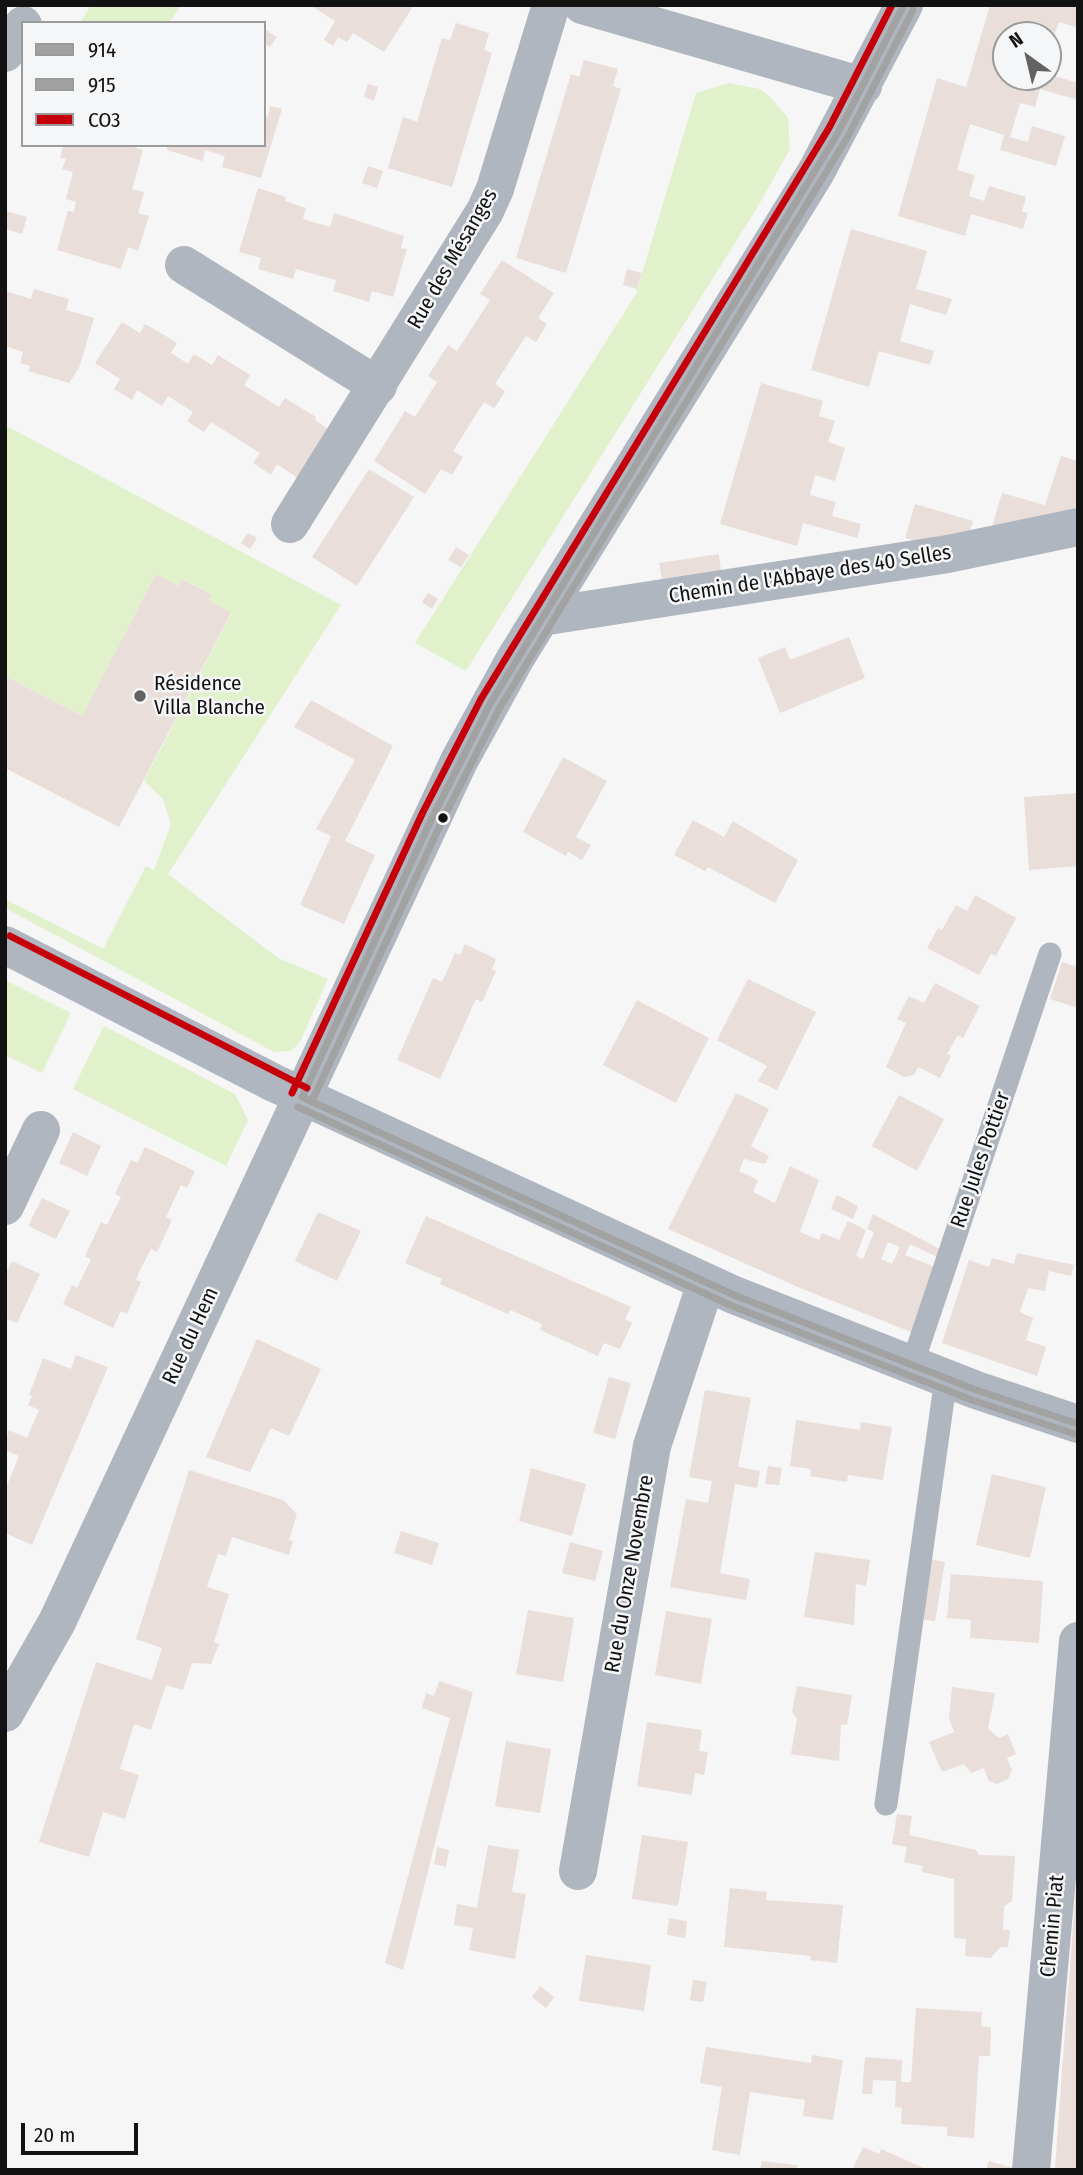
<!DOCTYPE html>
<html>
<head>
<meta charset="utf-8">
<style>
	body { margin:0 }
	#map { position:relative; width:1083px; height:2175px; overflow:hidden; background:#f6f6f6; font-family:"Fira Sans Condensed",sans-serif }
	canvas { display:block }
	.frame { position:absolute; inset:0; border:7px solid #121212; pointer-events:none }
	.legend { position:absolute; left:21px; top:21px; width:245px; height:126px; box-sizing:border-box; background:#f5f6f7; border:2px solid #9a9b9b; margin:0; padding:9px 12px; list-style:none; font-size:21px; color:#121212 }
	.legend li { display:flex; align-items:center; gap:14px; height:35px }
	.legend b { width:35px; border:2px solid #9a9b9b }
	.north { position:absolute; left:992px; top:21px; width:70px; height:70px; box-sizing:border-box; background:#f5f6f7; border:2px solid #9a9b9b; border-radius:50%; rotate:326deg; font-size:19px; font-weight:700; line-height:28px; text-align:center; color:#121212 }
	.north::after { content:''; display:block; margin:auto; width:24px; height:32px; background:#626262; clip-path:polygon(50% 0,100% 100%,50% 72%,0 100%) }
	.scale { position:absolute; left:21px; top:2123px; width:117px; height:32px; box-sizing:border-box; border:4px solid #121212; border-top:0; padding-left:9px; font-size:21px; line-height:24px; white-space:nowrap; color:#121212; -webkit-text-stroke:5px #f5f6f7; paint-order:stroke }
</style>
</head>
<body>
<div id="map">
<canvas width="1083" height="2175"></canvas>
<div class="frame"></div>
<ul class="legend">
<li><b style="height:9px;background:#a2a2a2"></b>914</li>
<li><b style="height:9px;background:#a2a2a2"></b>915</li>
<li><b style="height:9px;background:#c5000a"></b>CO3</li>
</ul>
<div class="north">N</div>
<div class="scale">20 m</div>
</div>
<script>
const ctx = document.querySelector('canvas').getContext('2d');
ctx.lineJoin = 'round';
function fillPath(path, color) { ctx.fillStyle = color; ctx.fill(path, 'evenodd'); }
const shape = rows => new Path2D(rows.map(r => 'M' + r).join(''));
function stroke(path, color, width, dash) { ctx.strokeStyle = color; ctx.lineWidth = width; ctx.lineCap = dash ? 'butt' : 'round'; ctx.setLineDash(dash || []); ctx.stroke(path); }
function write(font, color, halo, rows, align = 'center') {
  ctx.font = font + ' "Fira Sans Condensed",sans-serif'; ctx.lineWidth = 5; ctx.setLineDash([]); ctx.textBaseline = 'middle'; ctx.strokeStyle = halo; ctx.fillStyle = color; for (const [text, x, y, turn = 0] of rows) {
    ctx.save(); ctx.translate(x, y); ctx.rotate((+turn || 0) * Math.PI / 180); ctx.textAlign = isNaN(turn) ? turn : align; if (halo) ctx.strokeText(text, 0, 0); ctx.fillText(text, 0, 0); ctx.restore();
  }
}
const green = shape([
	[91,5,181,5,169,23,80,23],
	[729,83,760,89,772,99,788,118,790,149,757,208,466,671,415,643,636,294,696,93],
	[5,425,341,605,168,874,278,958,328,979,300,1042,291,1051,274,1052,5,908,5,899,103,949,146,866,154,870,171,824,163,799,144,781,231,614,209,601,212,595,183,579,178,586,156,574,82,716,5,676],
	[5,980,71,1013,42,1073,5,1055],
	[104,1026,235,1094,248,1120,226,1166,73,1089]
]);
const building = shape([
	[310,5,408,5,412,8,384,52,353,33,347,42,338,37,333,46,324,40,335,21],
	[990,5,1078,5,1078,28,1059,22,1049,49,1048,35,1006,35,1006,77,1048,77,1048,74,1078,83,1078,100,1040,89,1035,107,1020,103,1010,137,1028,142,1032,126,1065,136,1056,166,1000,150,1004,135,970,124,957,170,975,175,969,196,984,201,989,186,1026,197,1022,212,1028,213,1023,229,971,214,965,236,898,216,937,78,966,87],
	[456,23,489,33,484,50,492,53,452,187,388,168,403,117,417,122,442,38,450,40],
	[264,29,277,37,270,47,264,43],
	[584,60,618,69,613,86,621,89,566,273,516,258,571,74,579,77],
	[368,84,378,87,374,101,364,97],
	[270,106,282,109,261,178,222,167,225,156,205,150,203,161,167,150,168,145,264,145,264,116,268,117],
	[63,145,127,145,143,150,132,189,144,192,138,213,149,216,138,251,128,247,121,269,57,250,68,211,74,212,76,202,66,199,73,172,62,169,66,159,60,158],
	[368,166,383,171,377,188,362,183],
	[258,188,286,197,285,201,306,208,303,219,330,227,334,213,404,236,401,248,407,249,393,297,372,291,369,302,333,291,336,280,296,269,293,279,258,269,261,258,239,252],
	[6,211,27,217,22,234,5,229],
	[851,229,927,251,916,289,952,299,946,315,910,304,900,341,934,351,930,365,879,351,869,387,811,370],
	[502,260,554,293,538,318,547,324,536,342,526,336,495,384,505,391,500,400,494,408,484,402,453,451,463,457,452,475,441,469,425,494,374,461,405,411,415,417,437,382,428,376,448,345,457,351,490,300,480,294],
	[627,269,642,273,637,289,623,285],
	[34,289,69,299,66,310,94,318,79,368,69,383,28,371,30,366,20,363,23,352,5,346,5,291,31,299],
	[122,322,140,333,145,324,161,333,177,343,171,353,188,364,194,354,212,365,218,355,250,375,244,385,279,407,285,398,316,417,315,420,330,430,302,481,277,464,271,475,253,463,260,453,211,422,204,432,187,421,193,412,168,396,162,406,137,390,132,400,114,389,120,379,95,363],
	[761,383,823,401,819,416,835,421,828,442,845,448,835,481,815,475,810,495,836,502,832,516,861,524,857,538,803,523,797,546,720,524],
	[1061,456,1078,461,1078,515,992,527,1002,493,1045,505],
	[369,469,414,497,357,586,312,557],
	[915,504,973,521,968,538,932,546,905,538],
	[248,533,257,538,250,549,241,543],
	[456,547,469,555,461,567,448,560],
	[719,554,722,580,664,590,659,563],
	[156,574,178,586,182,579,212,595,209,601,231,613,119,827,5,768,5,676,82,716],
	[428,593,438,599,432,609,422,602],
	[849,637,865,678,780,713,758,658,785,647,790,660],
	[311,700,393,746,345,841,375,855,344,924,300,905,331,836,316,829,355,760,294,727],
	[563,757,607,781,576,837,591,845,582,860,568,852,566,856,523,832],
	[1078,793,1078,866,1029,870,1024,797],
	[693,820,724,837,733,821,798,860,775,903,708,867,705,871,674,855],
	[975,895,1016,918,996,956,991,954,979,975,927,948,938,928,942,930,956,905,967,911],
	[465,944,496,959,492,969,496,971,482,1002,476,999,440,1079,397,1060,433,978,442,982,455,953,460,955],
	[1062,962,1078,967,1078,1008,1050,999],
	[748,979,816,1012,777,1090,758,1081,767,1066,717,1040],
	[935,983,980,1006,963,1038,958,1035,947,1054,951,1056,940,1078,918,1067,914,1075,904,1077,886,1067,906,1023,897,1019,909,996,924,1003],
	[637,1000,709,1038,676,1103,603,1065],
	[736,1093,769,1109,751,1146,769,1156,765,1164,744,1159,739,1171,758,1180,753,1192,775,1203,790,1166,819,1180,800,1232,819,1240,822,1233,839,1240,848,1221,866,1230,856,1256,863,1259,874,1232,867,1229,873,1214,942,1250,939,1258,910,1244,905,1255,935,1267,911,1332,800,1288,668,1229],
	[888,1242,900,1247,892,1264,881,1259],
	[899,1095,944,1119,917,1171,872,1146],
	[73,1132,101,1146,87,1176,59,1163],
	[145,1147,195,1171,187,1188,181,1185,166,1217,172,1220,157,1252,151,1249,140,1270,136,1280,141,1282,127,1314,121,1311,113,1328,63,1304,72,1285,77,1288,91,1259,85,1256,101,1222,107,1225,121,1197,115,1194,131,1160,137,1163],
	[837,1195,858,1206,853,1219,831,1209],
	[42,1198,70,1211,56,1239,28,1226],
	[318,1212,361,1231,337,1281,295,1261],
	[426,1216,631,1307,625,1319,632,1323,620,1349,604,1343,598,1356,540,1330,542,1324,510,1310,508,1314,440,1284,442,1279,405,1263],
	[1017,1253,1074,1265,1071,1276,1049,1271,1045,1291,1028,1288,1020,1312,1033,1318,1026,1340,1046,1347,1037,1376,942,1343,969,1260,989,1267,992,1258,1014,1264],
	[12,1261,40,1274,17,1323,5,1318,5,1275],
	[257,1339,321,1369,289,1436,271,1428,250,1472,206,1457],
	[76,1355,108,1367,32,1545,5,1533,5,1490,19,1456,5,1450,5,1440,9,1430,27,1438,39,1410,28,1405,32,1396,29,1395,43,1358,71,1369],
	[609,1377,631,1383,615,1439,593,1433],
	[705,1390,751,1398,738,1467,760,1471,757,1488,735,1484,720,1573,750,1579,746,1600,670,1587,686,1499,708,1503,712,1481,689,1477],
	[796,1420,860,1430,861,1422,892,1427,883,1480,848,1475,847,1482,810,1476,811,1469,790,1466],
	[768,1466,782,1468,779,1485,765,1484],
	[531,1468,586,1484,572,1536,519,1521],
	[189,1470,283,1500,297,1514,289,1540,293,1541,289,1555,232,1537,226,1556,218,1554,207,1587,229,1594,214,1642,219,1644,211,1664,192,1663,183,1690,166,1685,151,1730,134,1724,120,1769,139,1775,125,1819,103,1812,89,1857,39,1842,96,1662,152,1680,162,1648,136,1639],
	[992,1474,1046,1487,1030,1558,976,1545],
	[401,1531,439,1543,432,1565,394,1553],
	[570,1542,603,1551,595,1581,562,1573],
	[815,1552,870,1560,866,1586,856,1584,854,1625,804,1617],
	[930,1559,945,1562,935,1621,920,1619],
	[951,1574,1043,1581,1039,1643,970,1638,971,1620,947,1618],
	[528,1610,574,1618,563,1682,516,1674],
	[666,1611,712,1619,701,1684,655,1675],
	[439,1681,473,1692,403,1970,385,1963,450,1718,422,1708,426,1693,434,1696],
	[797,1686,852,1695,847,1725,841,1724,839,1761,791,1754,797,1718,792,1712],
	[952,1687,995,1693,988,1729,999,1738,1008,1734,1016,1754,1007,1758,1012,1770,1008,1779,997,1784,989,1781,984,1768,971,1773,964,1764,942,1772,929,1742,954,1732,949,1719],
	[647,1722,702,1730,699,1751,708,1752,704,1775,695,1773,692,1795,637,1786],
	[506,1741,551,1749,540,1813,495,1806],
	[897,1814,912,1816,909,1835,976,1850,979,1855,1015,1856,1012,1901,1004,1906,1003,1930,1010,1930,1008,1947,1000,1947,991,1958,965,1956,966,1939,954,1938,954,1879,922,1872,923,1866,904,1862,907,1847,892,1844],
	[642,1835,688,1842,678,1906,632,1899],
	[488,1845,519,1850,512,1892,526,1894,515,1959,469,1950,473,1928,454,1925,457,1904,477,1908],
	[437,1847,449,1850,446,1867,434,1864],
	[1076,1886,1078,2170,1055,2170,1058,2126],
	[730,1888,767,1892,766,1900,843,1905,837,1963,810,1960,811,1956,724,1947],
	[669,1918,687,1921,685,1938,667,1935],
	[586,1955,651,1965,644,2011,579,2001],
	[693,1980,707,1982,703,2002,690,2000],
	[540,1986,554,1997,546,2008,532,1997],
	[916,2008,982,2012,981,2026,991,2027,990,2056,979,2056,974,2138,947,2136,947,2127,901,2124,902,2108,895,2107,896,2081,873,2080,872,2094,862,2094,865,2057,902,2060,901,2082,911,2082],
	[706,2047,811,2063,812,2055,843,2060,833,2120,803,2116,805,2100,750,2092,740,2155,712,2150,722,2087,700,2083],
	[863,2147,879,2154,881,2149,928,2170,852,2170],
	[762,2161,797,2165,796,2170,760,2170],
	[989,2161,1016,2169,1016,2170,986,2170]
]);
const service = shape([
	[912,1365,1050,954],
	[886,1804,946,1378]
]);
const minor = shape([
	[582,5,863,86],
	[184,265,378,386],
	[290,524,485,211,495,189,551,5],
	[541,617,948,554,1078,527],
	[5,945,274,1083,734,1295,976,1390,1078,1424],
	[5,1206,41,1130],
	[5,1713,57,1622,459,761,515,659,816,172,904,5],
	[578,1871,652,1446,706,1283],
	[1031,2170,1078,1641]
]);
const tertiary = shape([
	[5,53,23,25]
]);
const bus1 = shape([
	[302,1097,433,816,490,704,838,133,904,5],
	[302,1097,734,1295,976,1390,1078,1424]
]);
const bus2 = shape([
	[312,1101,442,821,499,709,847,138,913,10],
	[298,1107,730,1305,972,1400,1075,1434]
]);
const bus3 = shape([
	[10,936,307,1088],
	[292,1093,423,812,481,699,829,128,892,5]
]);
const markers = [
	[140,696,7,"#626262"],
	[443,818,6,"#121212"]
];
const streetNames = [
	["Rue des Mésanges",453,259,-60],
	["Chemin de l'Abbaye des 40 Selles",810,575,-9],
	["Rue Jules Pottier",981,1160,-71],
	["Rue du Hem",191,1336,-65],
	["Rue du Onze Novembre",630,1574,-80],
	["Chemin Piat",1053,1926,-85]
];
const poiNames = [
	["Résidence",154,684],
	["Villa Blanche",154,708]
];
fillPath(green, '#e0f1cc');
fillPath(building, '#e9ded9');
stroke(service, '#b0b6bf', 23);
stroke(minor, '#b0b6bf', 38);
stroke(tertiary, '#b0b6bf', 38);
stroke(bus1, '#a2a2a2', 7);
stroke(bus2, '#a2a2a2', 7);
stroke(bus3, '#c5000a', 7);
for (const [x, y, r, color] of markers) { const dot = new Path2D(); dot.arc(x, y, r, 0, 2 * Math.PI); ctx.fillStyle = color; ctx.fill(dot); stroke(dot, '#f5f6f7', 2.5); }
write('21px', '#121212', '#f5f6f7', streetNames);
write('21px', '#121212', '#f5f6f7', poiNames, 'left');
</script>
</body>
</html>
